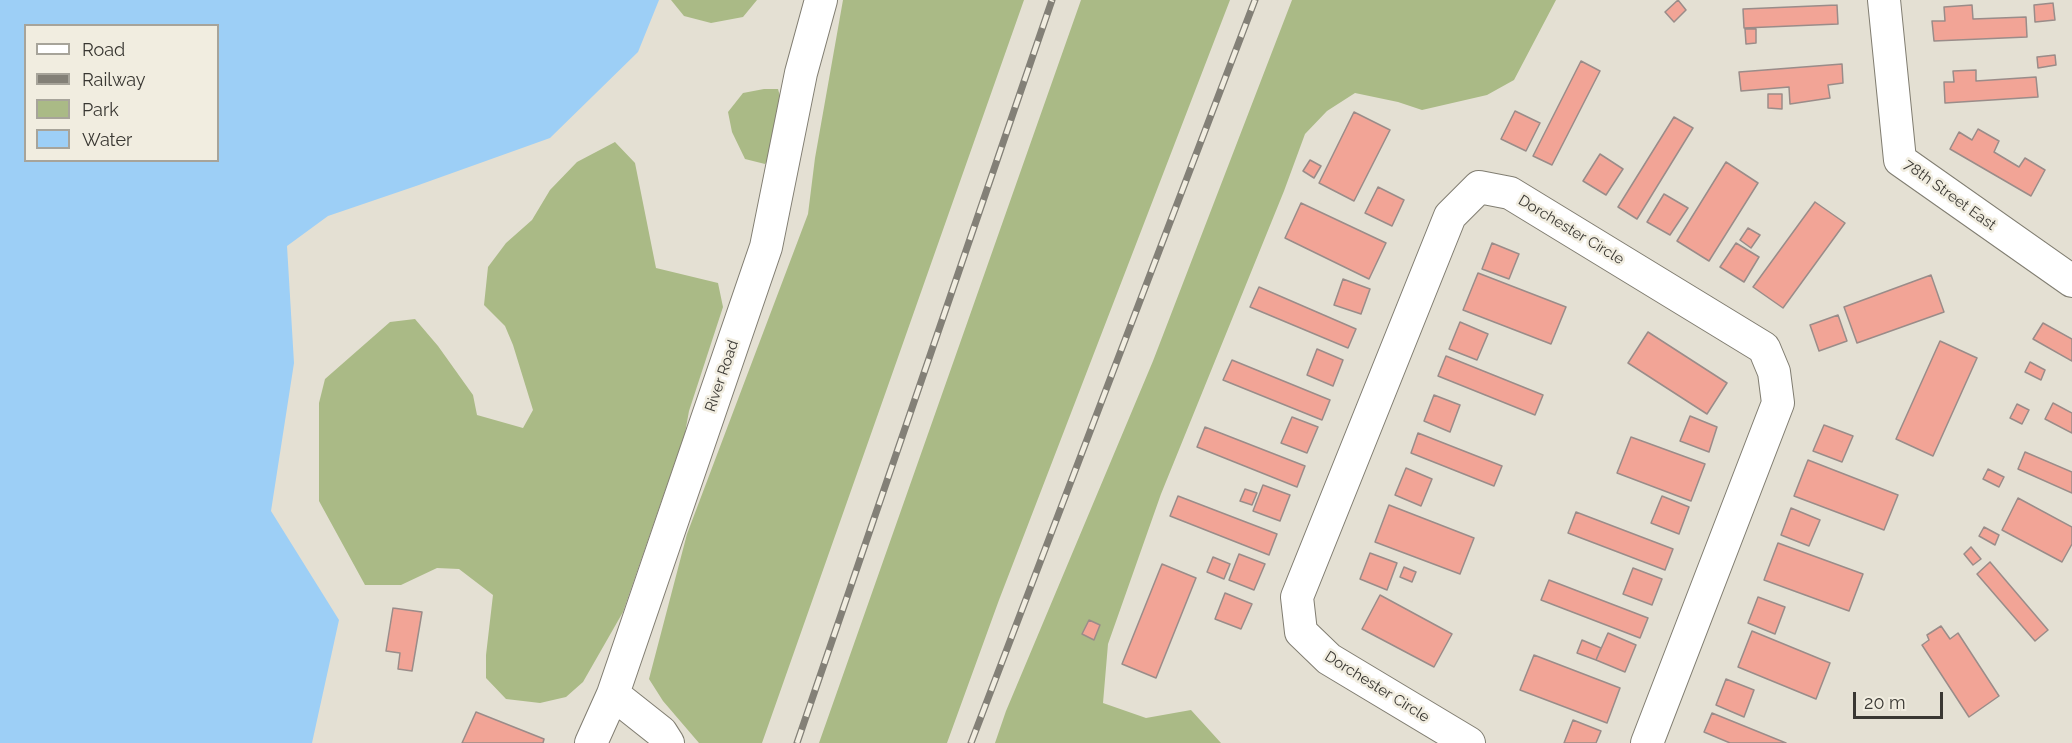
<!DOCTYPE html>
<html>
<head>
<meta charset="utf-8">
<style>
	body { margin:0 }
	#map { position:relative; width:2072px; height:743px; overflow:hidden; background:#e4e0d3; font-family:Raleway,sans-serif }
	canvas { display:block }
	.legend { position:absolute; left:24px; top:24px; width:195px; height:138px; box-sizing:border-box; background:#f1ede0; border:2px solid #a7a49a; margin:0; padding:8px 10px; list-style:none; font-size:18px; color:#393732 }
	.legend li { display:flex; align-items:center; gap:12px; height:30px }
	.legend b { width:30px; border:2px solid #a7a49a }
	.scale { position:absolute; left:1853px; top:692px; width:90px; height:27px; box-sizing:border-box; border:3px solid #393732; border-top:0; padding-left:8px; font-size:18px; line-height:21px; white-space:nowrap; color:#393732; -webkit-text-stroke:4px #f1ede0; paint-order:stroke }
</style>
</head>
<body>
<div id="map">
<canvas width="2072" height="743"></canvas>
<ul class="legend">
<li><b style="height:8px;background:#fff"></b>Road</li>
<li><b style="height:8px;background:#838077"></b>Railway</li>
<li><b style="height:16px;background:#aaba86"></b>Park</li>
<li><b style="height:16px;background:#9dcff6"></b>Water</li>
</ul>
<div class="scale">20 m</div>
</div>
<script>
const ctx = document.querySelector('canvas').getContext('2d');
ctx.lineJoin = 'round';
function fillPath(path, color) { ctx.fillStyle = color; ctx.fill(path, 'evenodd'); }
const shape = rows => new Path2D(rows.map(r => 'M' + r).join(''));
function stroke(path, color, width, dash) { ctx.strokeStyle = color; ctx.lineWidth = width; ctx.lineCap = dash ? 'butt' : 'round'; ctx.setLineDash(dash || []); ctx.stroke(path); }
function write(font, color, halo, rows, align = 'center') {
  ctx.font = font + ' Raleway,sans-serif'; ctx.lineWidth = 5; ctx.setLineDash([]); ctx.textBaseline = 'middle'; ctx.strokeStyle = halo; ctx.fillStyle = color; for (const [text, x, y, turn = 0] of rows) {
    ctx.save(); ctx.translate(x, y); ctx.rotate((+turn || 0) * Math.PI / 180); ctx.textAlign = isNaN(turn) ? turn : align; if (halo) ctx.strokeText(text, 0, 0); ctx.fillText(text, 0, 0); ctx.restore();
  }
}
const green = shape([
	[671,0,757,0,743,17,711,23,684,16],
	[843,0,1024,0,762,743,699,743,663,701,649,679,687,534,808,214,815,158],
	[1081,0,1230,0,999,600,947,743,819,743],
	[1292,0,1556,0,1514,80,1487,95,1422,110,1398,102,1355,93,1327,111,1305,134,1284,191,1161,494,1108,644,1103,703,1146,718,1191,710,1221,743,995,743,1006,711,1153,361],
	[764,89,778,89,783,107,778,142,765,164,745,159,732,132,728,112,743,93],
	[615,142,635,163,656,268,718,283,723,307,689,411,685,433,623,612,583,682,566,697,540,703,506,699,486,678,486,655,493,595,459,569,437,568,401,585,365,585,319,501,319,403,325,379,390,322,415,319,438,346,473,395,477,415,523,428,533,410,513,345,505,326,484,305,488,267,506,243,532,220,550,190,577,162]
]);
const water = shape([
	[0,0,659,0,638,52,550,138,416,186,328,216,287,246,294,363,271,511,339,620,312,743,0,743],
	[26,26,218,26,218,160,26,160]
]);
const building = shape([
	[1678,0,1686,10,1674,22,1665,12,1678,0],
	[2053,3,2055,20,2035,22,2034,5,2053,3],
	[1837,5,1838,24,1744,28,1743,9,1837,5],
	[1972,5,1973,19,2026,17,2027,37,1934,41,1932,21,1945,21,1944,7,1972,5],
	[1745,29,1756,29,1756,43,1746,44,1745,29],
	[2055,55,2056,65,2038,68,2037,57,2055,55],
	[1581,61,1600,71,1552,165,1533,156,1581,61],
	[1842,64,1843,83,1828,85,1830,98,1790,104,1789,87,1741,91,1739,72,1842,64],
	[1976,70,1976,81,2036,77,2038,97,1945,103,1944,82,1954,82,1953,71,1976,70],
	[1768,94,1782,94,1782,109,1768,108,1768,94],
	[1515,111,1540,123,1526,151,1501,139,1515,111],
	[1354,112,1390,130,1354,201,1319,183,1354,112],
	[1674,117,1693,128,1637,219,1618,207,1674,117],
	[1978,129,1999,141,1994,152,2019,167,2025,158,2045,170,2031,196,1950,149,1959,132,1972,140,1978,129],
	[1600,154,1623,169,1606,195,1583,181,1600,154],
	[1310,160,1321,166,1314,178,1303,171,1310,160],
	[1726,162,1758,183,1709,261,1677,241,1726,162],
	[1378,187,1404,200,1392,226,1365,213,1378,187],
	[1664,194,1688,208,1670,235,1647,222,1664,194],
	[1815,202,1845,223,1783,308,1753,287,1815,202],
	[1301,203,1386,243,1369,279,1285,238,1301,203],
	[1748,228,1760,235,1751,248,1740,240,1748,228],
	[1492,243,1519,254,1509,279,1482,269,1492,243],
	[1736,243,1759,257,1744,282,1720,267,1736,243],
	[1478,273,1566,307,1551,344,1463,310,1478,273],
	[1931,275,1944,312,1857,343,1844,307,1931,275],
	[1343,279,1370,289,1361,314,1334,305,1343,279],
	[1259,287,1356,329,1348,348,1250,307,1259,287],
	[1838,315,1847,341,1819,351,1810,325,1838,315],
	[1460,322,1488,334,1477,360,1449,349,1460,322],
	[2043,323,2072,339,2072,361,2033,339,2043,323],
	[1648,332,1727,383,1707,414,1628,363,1648,332],
	[1940,341,1977,358,1933,456,1896,439,1940,341],
	[1317,349,1343,360,1333,386,1307,375,1317,349],
	[1446,356,1543,395,1535,415,1438,376,1446,356],
	[1232,360,1330,400,1322,420,1223,380,1232,360],
	[2030,362,2045,370,2041,380,2025,372,2030,362],
	[1434,395,1460,405,1450,432,1424,421,1434,395],
	[2053,403,2072,413,2072,433,2045,419,2053,403],
	[2017,404,2029,410,2022,424,2010,418,2017,404],
	[1690,416,1717,427,1709,452,1680,441,1690,416],
	[1292,417,1318,427,1307,453,1281,443,1292,417],
	[1824,425,1853,436,1842,462,1813,451,1824,425],
	[1205,427,1305,466,1297,487,1197,447,1205,427],
	[1418,433,1502,466,1494,486,1411,453,1418,433],
	[1631,437,1705,464,1691,501,1617,473,1631,437],
	[2025,452,2072,472,2072,493,2018,469,2025,452],
	[1808,460,1898,495,1884,530,1794,496,1808,460],
	[1406,468,1432,479,1421,506,1395,495,1406,468],
	[1988,469,2004,477,1999,487,1983,479,1988,469],
	[1263,485,1290,495,1280,521,1253,511,1263,485],
	[1245,489,1257,493,1252,505,1240,501,1245,489],
	[1178,496,1277,534,1269,555,1170,516,1178,496],
	[1662,496,1689,507,1679,534,1651,523,1662,496],
	[2018,498,2072,527,2072,544,2062,562,2002,530,2018,498],
	[1389,505,1474,538,1460,574,1375,542,1389,505],
	[1791,508,1820,520,1809,546,1781,535,1791,508],
	[1576,512,1673,549,1665,570,1568,533,1576,512],
	[1984,527,1999,535,1995,545,1979,536,1984,527],
	[1778,543,1863,574,1849,611,1764,580,1778,543],
	[1971,547,1981,559,1973,565,1964,554,1971,547],
	[1370,553,1397,563,1387,590,1360,579,1370,553],
	[1239,554,1265,564,1254,590,1229,580,1239,554],
	[1213,557,1230,564,1224,579,1207,572,1213,557],
	[1990,562,2048,630,2035,641,1977,574,1990,562],
	[1162,564,1196,578,1156,678,1122,664,1162,564],
	[1404,567,1416,572,1412,582,1400,577,1404,567],
	[1633,568,1662,579,1652,605,1623,594,1633,568],
	[1549,580,1648,618,1640,638,1541,600,1549,580],
	[1225,593,1252,604,1241,629,1215,619,1225,593],
	[1380,595,1452,634,1434,667,1362,629,1380,595],
	[1758,597,1785,607,1775,634,1748,623,1758,597],
	[393,608,422,612,412,671,398,669,400,653,386,651,393,608],
	[1089,620,1100,625,1094,640,1082,634,1089,620],
	[1941,626,1950,639,1958,633,1999,696,1969,717,1922,645,1929,640,1927,635,1941,626],
	[1752,631,1830,663,1816,699,1738,667,1752,631],
	[1608,633,1636,645,1625,672,1596,660,1608,633],
	[1582,640,1601,648,1596,660,1577,653,1582,640],
	[1534,655,1620,688,1607,723,1520,690,1534,655],
	[1726,679,1754,690,1744,717,1716,705,1726,679],
	[476,712,544,739,543,743,462,743,476,712],
	[1712,713,1786,743,1730,743,1704,732,1712,713],
	[1573,720,1601,731,1596,743,1564,743,1573,720]
]);
const minor = shape([
	[1884,0,1900,160,2072,281],
	[613,694,661,732,668,743],
	[591,743,613,694,766,247,801,73,821,0],
	[1469,743,1329,659,1301,632,1297,597,1450,216,1479,187,1510,193,1764,348,1774,372,1778,403,1647,743]
]);
const rail = shape([
	[797,743,1052,0],
	[971,743,1255,0]
]);
const streetNames = [
	["78th Street East",1950,195,36],
	["Dorchester Circle",1571,230,31],
	["River Road",722,376,-71],
	["Dorchester Circle",1377,687,32]
];
fillPath(green, '#aaba86');
fillPath(water, '#9dcff6');
fillPath(building, '#f2a496');
stroke(building, '#9a8c89', 1.5);
stroke(minor, '#807d71', 34);
stroke(minor, '#fff', 32);
stroke(rail, '#838077', 7);
stroke(rail, '#f1ede0', 4.5, [14]);
write('15px', '#393732', '#f1ede0', streetNames);
</script>
</body>
</html>
